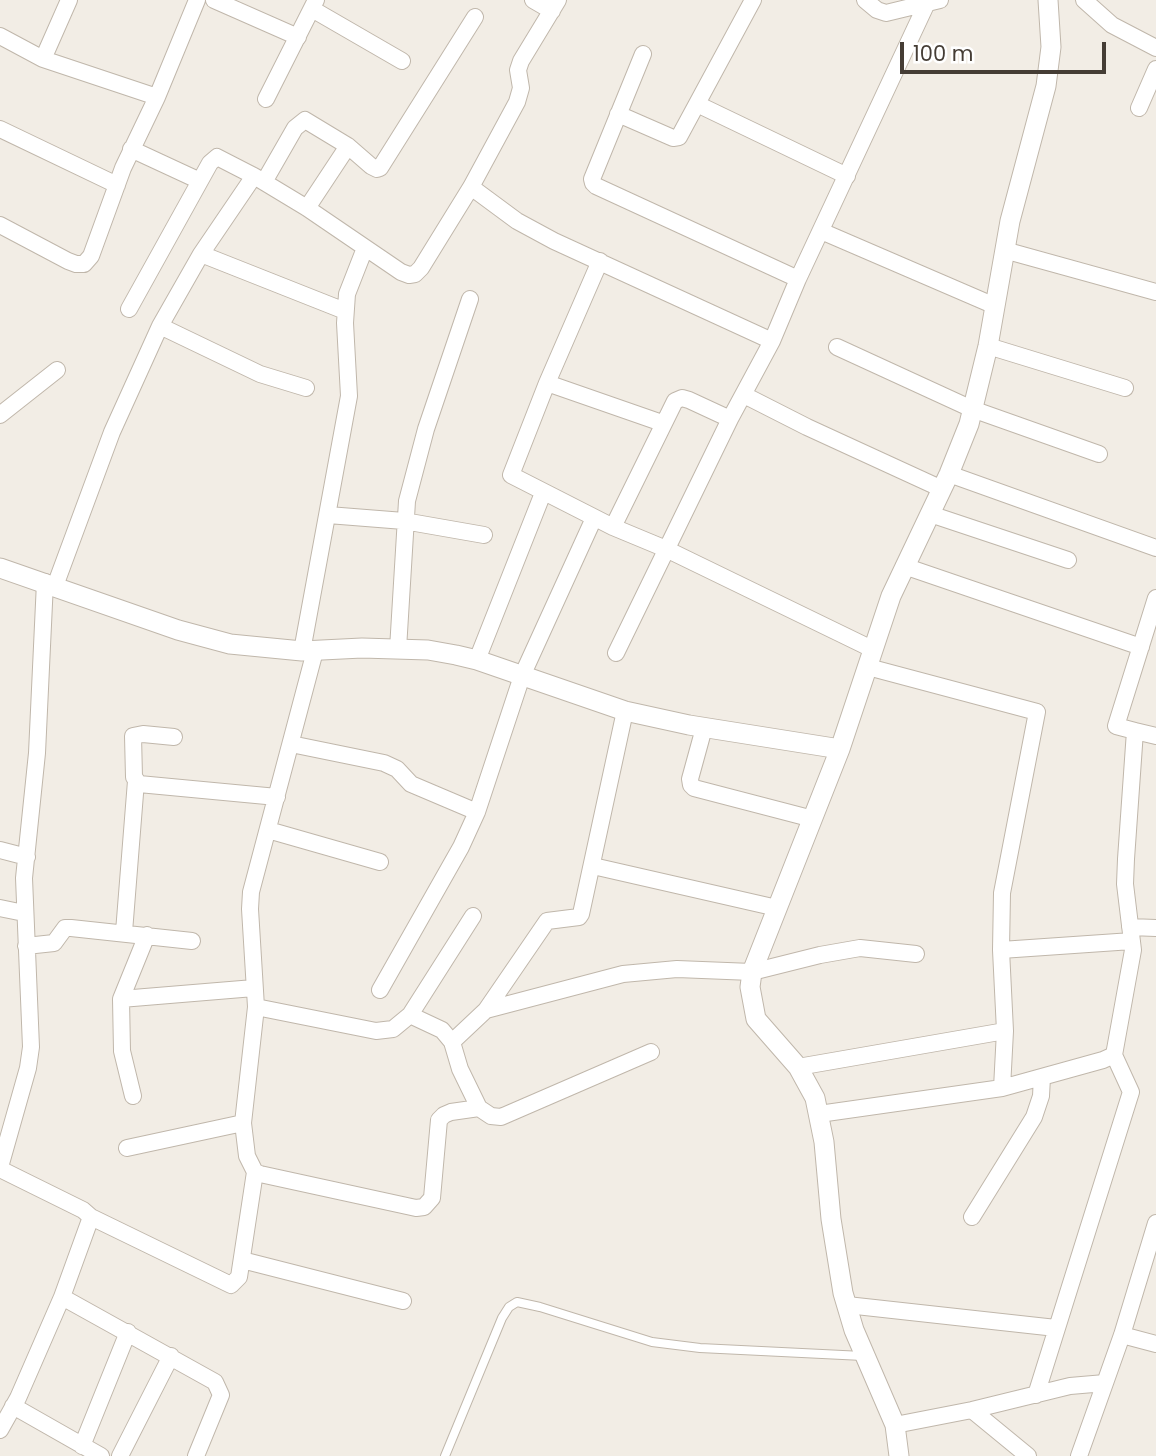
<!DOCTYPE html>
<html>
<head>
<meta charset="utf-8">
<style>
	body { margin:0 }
	#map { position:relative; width:1156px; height:1456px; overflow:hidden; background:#f2ede5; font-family:Poppins,sans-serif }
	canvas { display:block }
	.scale { position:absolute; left:900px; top:42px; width:206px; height:32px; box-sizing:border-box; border:4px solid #453d35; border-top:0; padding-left:9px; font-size:21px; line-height:24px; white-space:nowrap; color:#453d35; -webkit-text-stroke:5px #fff; paint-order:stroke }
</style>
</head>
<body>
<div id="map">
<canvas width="1156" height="1456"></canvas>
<div class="scale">100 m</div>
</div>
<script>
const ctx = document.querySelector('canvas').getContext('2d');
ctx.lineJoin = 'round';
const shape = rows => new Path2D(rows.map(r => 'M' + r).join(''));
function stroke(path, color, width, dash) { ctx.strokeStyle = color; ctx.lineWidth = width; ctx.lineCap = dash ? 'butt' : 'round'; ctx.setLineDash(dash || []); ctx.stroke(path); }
const service = shape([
	[445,1456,502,1318,509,1307,517,1302,540,1307,652,1342,700,1348,863,1356]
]);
const minor = shape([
	[214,0,298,37],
	[533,0,552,11],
	[865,0,877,10,886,13,940,0],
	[1084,0,1112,25,1156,48],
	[312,9,402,61],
	[0,36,43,59,157,97],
	[643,54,592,179,593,183,596,186,798,279],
	[43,59,69,0],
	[266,99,316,0],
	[697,104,847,176],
	[1139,108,1156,69],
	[618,114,673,138,679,137,753,0],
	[0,129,117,185],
	[131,149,200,181],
	[264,182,295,128,305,120,348,146,371,166,377,169,380,168,475,17],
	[471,187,517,221,554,241,772,341],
	[307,208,348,146],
	[0,225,68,261,76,264,84,264,91,256,123,168,157,97,197,0],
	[821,231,995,306],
	[1004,250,1156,292],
	[201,254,345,311],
	[600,261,547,383,511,475,613,527,666,549,872,649],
	[129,309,200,181,210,163,217,157,254,176,307,208,401,272,409,275,415,274,421,268,471,187,517,102,521,88,518,70,521,61,558,0],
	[160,326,260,374,306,388],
	[988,346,1125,388],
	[837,347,972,409,1099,454],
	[547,383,662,423],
	[744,395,807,427,942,489],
	[0,415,57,370],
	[949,474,1156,548],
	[930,514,1068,560],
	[328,515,404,521,484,535],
	[613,527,675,401,682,398,689,400,730,419],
	[904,566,1141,647],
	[55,586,112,432,160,326,201,254,254,176],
	[398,649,407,501,426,429,470,299],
	[302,651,349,396,345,323,347,294,365,248],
	[315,651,251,892,250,909,256,1007,243,1123,247,1156,255,1172,260,1174,416,1208,424,1207,432,1198,439,1120,444,1115,451,1112,479,1108],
	[616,653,730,419,772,341,798,279,926,5],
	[477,660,543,493],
	[868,667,1037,712,1002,893,1001,950,1005,1031,1002,1088],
	[625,711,581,914,579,917,547,921,486,1010,452,1042,460,1069,479,1108,491,1116,501,1117,651,1052],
	[704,728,690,779,691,785,694,788,813,819],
	[1135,731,1156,736],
	[174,737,143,734,133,736,134,777,139,784,277,797],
	[291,744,384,763,397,769,411,784,477,812],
	[268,830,380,862],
	[0,850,27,857],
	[593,866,777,908],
	[0,908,24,913],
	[1130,927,1156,928],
	[124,932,136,781],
	[26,946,54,943,65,928,71,928,192,941],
	[1001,950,1132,941],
	[380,990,461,847,477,812,522,676,594,518],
	[121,999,254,988],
	[256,1007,376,1031,393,1029,410,1015,442,1030,452,1042],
	[486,1010,623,974,677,969,752,972,820,955,860,948,916,954],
	[410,1015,473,916],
	[798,1067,1005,1031],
	[133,1096,122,1051,121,999,147,935],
	[819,1114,1002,1088,1103,1060,1114,1055],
	[127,1148,243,1123],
	[0,1167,28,1068,31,1047,24,878,37,753,45,582],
	[0,1169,83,1210,91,1217,231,1285,239,1277,255,1172],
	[972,1217,1034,1117,1041,1096,1042,1077],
	[242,1260,403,1301],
	[62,1297,215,1382,221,1395,196,1456],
	[847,1305,1056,1328],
	[1122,1335,1156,1344],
	[1036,1395,1131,1092,1114,1055,1133,950,1125,884,1126,859,1135,731,1116,726,1156,598],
	[13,1406,101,1456],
	[972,1410,1028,1456],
	[895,1425,972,1410,1070,1386,1105,1383,1122,1335,1156,1223],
	[0,1430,18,1398,62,1297,91,1217],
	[82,1446,128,1332],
	[120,1456,171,1356],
	[1079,1456,1105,1383]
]);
const tertiary = shape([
	[0,568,178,630,230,644,302,651,362,648,428,650,456,655,477,660,625,711,689,725,840,749],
	[899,1456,895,1425,854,1330,843,1293,831,1219,824,1142,815,1098,798,1067,756,1019,750,987,752,972,840,749,891,596,949,474,969,424,988,346,1010,221,1046,86,1051,47,1048,0]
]);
stroke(service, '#c0b7ab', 10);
stroke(minor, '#c0b7ab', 18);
stroke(tertiary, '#c0b7ab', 21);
stroke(service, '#fff', 8);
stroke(minor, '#fff', 16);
stroke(tertiary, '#fff', 19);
</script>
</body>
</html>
